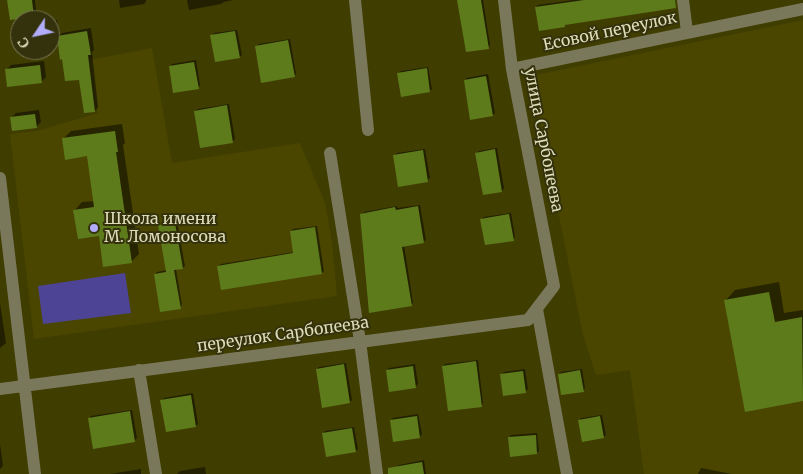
<!DOCTYPE html>
<html>
<head>
<meta charset="utf-8">
<style>
	body { margin:0 }
	#map { position:relative; width:803px; height:474px; overflow:hidden; background:#403d01; font-family:Merriweather,serif }
	canvas { display:block }
	.north { position:absolute; left:10px; top:10px; width:50px; height:50px; box-sizing:border-box; background:#34320c; border:1px solid #787651; border-radius:50%; rotate:236deg; font-size:14px; font-weight:700; line-height:20px; text-align:center; color:#dddcb9 }
	.north::after { content:''; display:block; margin:auto; width:18px; height:22px; background:#b1adfa; clip-path:polygon(50% 0,100% 100%,50% 72%,0 100%) }
</style>
</head>
<body>
<div id="map">
<canvas width="803" height="474"></canvas>
<div class="north">С</div>
</div>
<script>
const ctx = document.querySelector('canvas').getContext('2d');
ctx.lineJoin = 'round';
function fillPath(path, color) { ctx.fillStyle = color; ctx.fill(path, 'evenodd'); }
const shape = rows => new Path2D(rows.map(r => 'M' + r).join(''));
function stroke(path, color, width, dash) { ctx.strokeStyle = color; ctx.lineWidth = width; ctx.lineCap = dash ? 'butt' : 'round'; ctx.setLineDash(dash || []); ctx.stroke(path); }
function write(font, color, halo, rows, align = 'center') {
  ctx.font = font + ' Merriweather,serif'; ctx.lineWidth = 4; ctx.setLineDash([]); ctx.textBaseline = 'middle'; ctx.strokeStyle = halo; ctx.fillStyle = color; for (const [text, x, y, turn = 0] of rows) {
    ctx.save(); ctx.translate(x, y); ctx.rotate((+turn || 0) * Math.PI / 180); ctx.textAlign = isNaN(turn) ? turn : align; if (halo) ctx.strokeText(text, 0, 0); ctx.fillText(text, 0, 0); ctx.restore();
  }
}
const built = shape([
	[803,20,803,474,644,474,630,370,596,375,583,335,531,76],
	[152,48,172,163,300,143,325,203,332,242,337,296,34,339,10,134,37,131,98,113,90,60]
]);
const green = shape([
	[125,273,131,313,43,324,38,286]
]);
const shadow = shape([
	[9,0,35,0,37,20,24,20,24,17],
	[119,0,146,0,146,2,144,4,120,8],
	[187,0,233,0,224,2,221,4,189,10],
	[458,0,483,0,490,45,488,48],
	[574,0,671,0,567,24,565,26,536,7,538,5],
	[50,20,57,20,59,31,56,35,50,35],
	[91,28,94,50,92,52,98,107,95,111,81,78,58,36,62,33],
	[237,30,242,55,239,57,212,36,214,33],
	[290,39,296,74,294,76,257,46,259,44],
	[28,50,39,50,29,53],
	[196,60,200,85,198,88,170,66,172,64],
	[44,61,46,77,41,82,6,70,11,65],
	[428,67,432,89,430,91,402,95,398,74,401,71],
	[488,74,495,113,493,115,465,80,467,78],
	[229,104,235,139,232,142,195,111,198,109],
	[39,110,41,122,36,127,11,118,16,113],
	[122,124,125,143,123,145,139,254,131,262,75,210,82,202,95,201,88,155,63,139,71,131],
	[497,148,504,188,502,191,477,153,479,151],
	[425,149,430,178,427,180,394,156,397,153],
	[420,205,426,240,423,242,404,245,413,303,411,305,362,215,364,212,397,206,397,208],
	[511,213,515,237,513,239,482,219,484,217],
	[177,221,185,266,183,268,176,269,182,305,180,307,155,274,157,272,167,270,160,226,162,224],
	[317,226,324,271,322,273,218,266,221,264,294,252,291,231,293,229],
	[779,282,784,313,803,310,803,400,746,410,726,300,735,290],
	[0,303,6,343,0,348],
	[478,360,483,403,481,406,443,366,445,364],
	[346,363,352,400,350,402,323,406,317,369,319,367],
	[415,364,418,384,416,386,390,391,387,370,389,368],
	[525,369,528,389,526,391,502,374,504,372],
	[582,369,585,388,583,391,559,374,561,372],
	[193,393,198,424,196,426,162,400,164,398],
	[132,410,137,438,135,440,89,419,91,416],
	[418,414,422,434,420,437,391,420,393,418],
	[602,415,606,435,603,437,579,421,581,418],
	[354,427,358,449,356,451,323,434,325,431],
	[537,433,539,451,537,453,509,437,511,435],
	[0,444,3,466,0,469],
	[424,460,426,474,398,474,396,467,399,465],
	[205,467,206,474,177,474,180,471],
	[701,468,732,474,698,474],
	[141,469,141,474,110,474]
]);
const building = shape([
	[7,0,32,0,34,17,10,20],
	[457,0,481,0,489,49,466,52],
	[584,0,675,0,676,8,565,25,565,27,539,31,535,7],
	[87,31,91,55,88,55,95,112,84,113,79,80,65,81,62,59,60,60,57,36],
	[235,31,240,58,215,62,210,35],
	[288,40,295,77,261,83,255,46],
	[194,62,199,89,173,93,169,66],
	[40,65,42,83,7,87,5,69],
	[427,68,430,92,401,97,397,73],
	[486,76,493,116,470,120,464,80],
	[227,105,233,143,200,148,194,111],
	[35,114,37,128,12,131,10,117],
	[115,131,118,152,116,152,132,263,103,267,99,236,78,239,73,210,94,207,87,156,65,160,62,138],
	[495,149,502,192,483,195,475,153],
	[423,150,428,182,398,187,393,155],
	[418,206,424,243,402,247,412,306,369,313,360,214,395,207,396,210],
	[509,214,514,241,485,245,480,219],
	[175,223,183,269,174,270,181,309,160,312,154,274,166,272,158,225],
	[315,227,322,274,221,290,217,266,293,253,290,231],
	[769,292,775,322,802,317,803,401,745,412,724,300],
	[476,361,482,407,448,411,442,366],
	[344,364,350,403,322,408,316,369],
	[413,366,416,388,389,392,386,370],
	[580,370,584,392,561,395,558,374],
	[523,371,526,393,503,396,500,374],
	[191,395,196,427,166,432,160,400],
	[130,411,135,442,93,449,88,418],
	[417,416,420,438,393,442,390,420],
	[600,416,604,438,582,442,578,420],
	[352,428,356,452,326,457,322,433],
	[536,435,537,454,510,457,508,437],
	[422,462,424,474,388,474,388,468]
]);
const minor = shape([
	[355,0,368,130],
	[683,0,687,32],
	[512,69,803,9],
	[330,153,360,341,377,474],
	[0,178,35,474],
	[537,309,567,474],
	[139,370,156,474],
	[0,389,528,320,554,286,512,69,504,0]
]);
const markers = [
	[94,228,5,"#b1adfa"]
];
const streetNames = [
	["Есовой переулок",610,32,-12],
	["улица Сарбопеева",543,140,79],
	["переулок Сарбопеева",283,335,-8]
];
const poiNames = [
	["Школа имени",104,219],
	["М. Ломоносова",104,237]
];
fillPath(built, '#4a4600');
fillPath(green, '#4e4495');
fillPath(shadow, '#0007');
fillPath(building, '#5d7b1b');
stroke(minor, '#79785b', 12);
for (const [x, y, r, color] of markers) { const dot = new Path2D(); dot.arc(x, y, r, 0, 2 * Math.PI); ctx.fillStyle = color; ctx.fill(dot); stroke(dot, '#34320c', 2); }
write('16px', '#dddcb9', '#34320c', streetNames);
write('16px', '#dddcb9', '#34320c', poiNames, 'left');
</script>
</body>
</html>
